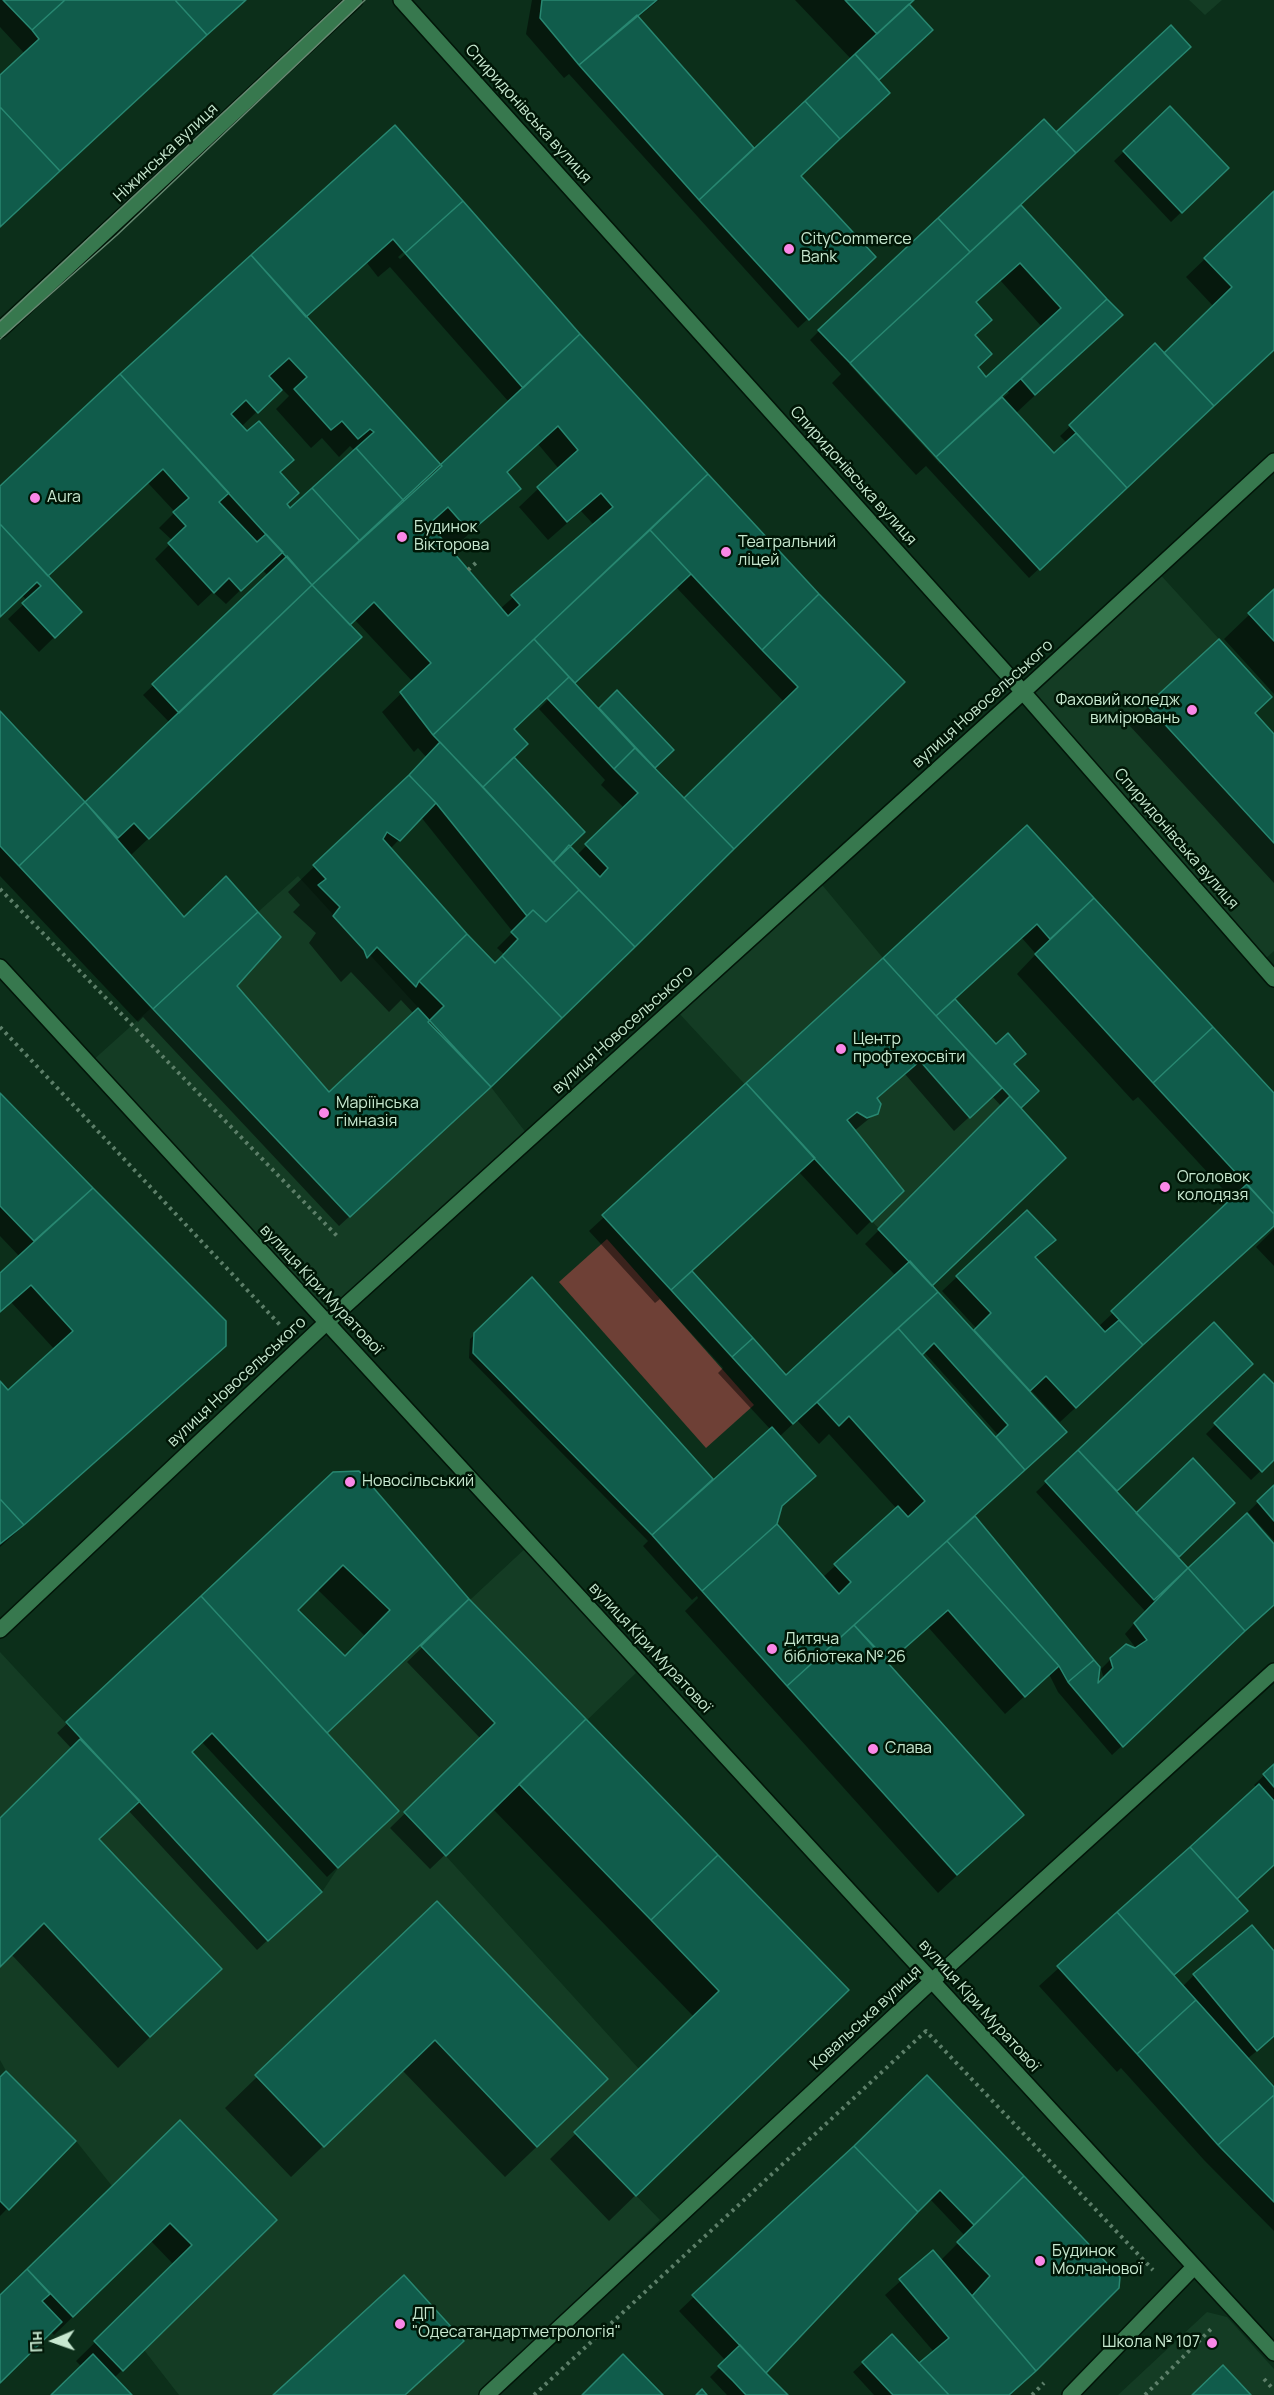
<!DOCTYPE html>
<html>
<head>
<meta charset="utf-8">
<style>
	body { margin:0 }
	#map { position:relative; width:1274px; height:2395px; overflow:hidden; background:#0c2f1a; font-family:Manrope,sans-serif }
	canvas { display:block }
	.north { position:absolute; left:24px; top:2311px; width:60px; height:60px; -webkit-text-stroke:4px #001606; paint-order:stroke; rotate:268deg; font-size:16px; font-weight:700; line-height:24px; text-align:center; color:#c7e8d0 }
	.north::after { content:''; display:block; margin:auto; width:21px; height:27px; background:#c7e8d0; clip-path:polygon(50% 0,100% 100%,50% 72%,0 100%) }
</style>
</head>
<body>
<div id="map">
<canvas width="1274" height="2395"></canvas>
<div class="north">Пн</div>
</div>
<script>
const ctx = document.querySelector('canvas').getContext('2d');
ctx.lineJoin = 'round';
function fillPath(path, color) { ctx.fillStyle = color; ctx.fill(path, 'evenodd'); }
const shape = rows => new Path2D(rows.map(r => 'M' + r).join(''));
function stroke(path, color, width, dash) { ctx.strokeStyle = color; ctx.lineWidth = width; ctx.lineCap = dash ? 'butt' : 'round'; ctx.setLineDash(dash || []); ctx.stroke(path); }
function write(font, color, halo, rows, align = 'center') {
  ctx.font = font + ' Manrope,sans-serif'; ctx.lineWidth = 5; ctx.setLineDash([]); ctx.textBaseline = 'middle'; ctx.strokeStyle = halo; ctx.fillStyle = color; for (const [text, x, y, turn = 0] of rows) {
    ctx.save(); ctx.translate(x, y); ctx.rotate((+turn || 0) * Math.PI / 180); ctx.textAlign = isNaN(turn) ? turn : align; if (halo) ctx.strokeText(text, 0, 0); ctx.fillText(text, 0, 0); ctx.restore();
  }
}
const built = shape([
	[1189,0,1222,0,1205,15],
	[1157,571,1272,697,1255,713,1274,734,1274,951,1263,961,1030,693],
	[298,876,491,1087,530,1138,327,1319,91,1062],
	[818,880,883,958,1066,1158,932,1286,676,1010],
	[529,1545,636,1673,446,1856,639,2069,574,2132,660,2220,478,2395,179,2395,144,2350,277,2220,181,2120,112,2186,76,2141,6,2071,0,2060,0,1652,268,1941,322,1892,338,1868,399,1811,327,1733],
	[1207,2312,1227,2317,1274,2369,1274,2395,1118,2395]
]);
const green = shape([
	[607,1239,754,1405,706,1448,559,1282]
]);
const shadow = shape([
	[0,0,245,0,0,226,0,77,25,54,0,27],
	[532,0,659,0,637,18,754,150,852,60,795,0,912,0,908,5,905,55,878,81,888,93,799,176,864,267,798,328,569,74,564,78,526,34],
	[1170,108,1227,168,1171,222,1114,161],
	[395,127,706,474,902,682,471,1105,339,1226,143,1017,138,1022,0,876,0,713,85,804,170,723,143,695,268,576,262,569,226,604,213,592,198,606,155,559,173,541,159,528,175,512,148,483,47,576,80,612,39,652,8,619,27,601,22,595,0,616,0,489],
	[435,224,438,226,400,259,398,257],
	[367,263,378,277,390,267,508,401,521,389,523,391,441,468,306,318],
	[281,388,289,396,276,409,311,448,322,438,339,457,350,446,355,451,290,511,285,504,279,473,241,427],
	[538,444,559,469,519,507,548,540,581,511,594,525,500,609,450,551,519,489,506,473],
	[676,587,784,702,684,800,653,768,672,750,617,692,599,710,574,684],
	[355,620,413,682,382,712,414,752,418,748,427,758,288,892,300,905,293,912,316,933,309,943,341,982,351,972,389,1012,401,1000,414,1014,329,1095,235,986,131,855,341,656,348,626],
	[546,698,548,700,539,709,605,780,601,785,624,808,577,855,568,846,512,758,512,730],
	[421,817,513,932,497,948,505,955,495,965,390,849],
	[1274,193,1274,349,1029,578,926,466,916,475,832,383,841,374,810,340,819,331,1019,205,1121,315,1015,414,1054,455,1067,443,1060,436,1155,346,1164,355,1214,307,1186,277],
	[1000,280,1042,327,986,379,976,368,974,336,990,320,975,303],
	[851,362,942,462,940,464,849,364],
	[1007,391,1009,393,1002,399,1000,397],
	[1274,591,1274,694,1224,639],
	[1219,641,1253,713,1274,736,1274,883,1129,725],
	[1027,827,1274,1095,1274,1225,1060,1422,1031,1390,1028,1392,1055,1442,973,1517,1099,1668,1096,1687,1104,1679,1101,1669,1111,1659,1139,1652,1125,1634,1145,1611,1036,1492,1079,1451,1236,1378,1115,1492,1136,1515,1233,1503,1177,1557,1187,1570,1274,1546,1274,1604,1112,1755,1058,1692,1049,1674,1005,1714,928,1627,888,1663,1022,1815,938,1893,685,1611,698,1598,697,1596,692,1600,643,1546,648,1541,469,1358,470,1339,532,1280,704,1490,771,1430,718,1373,723,1368,660,1299,655,1303,589,1231],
	[1021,937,1036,954,1017,974,1133,1101,1138,1097,1233,1200,1098,1327,1034,1258,1054,1240,957,1277,942,1291,977,1329,973,1332,930,1286,1019,1109,1037,1091,953,1000],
	[905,1074,954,1131,992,1096,1002,1107,865,1244,896,1276,786,1377,690,1271,799,1172,857,1235,902,1190,854,1131,876,1113,876,1099],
	[924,1352,999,1436,996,1439,920,1355],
	[797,1420,819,1444,829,1434,897,1509,822,1578,773,1530,781,1507,779,1437],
	[0,1095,92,1190,225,1346,0,1547,0,1384,8,1392,55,1350,11,1302,0,1312,0,1275,20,1257,0,1236],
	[1274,1229,1274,1266,1256,1247],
	[1264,1376,1274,1386,1274,1458,1251,1480,1206,1434],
	[334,1474,467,1599,846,1990,609,2221,550,2159,694,2017,493,1809,430,1869,390,1828,481,1739,407,1662,434,1636,432,1634,326,1734,387,1821,327,1877,202,1742,191,1752,310,1901,257,1950,128,1810,98,1840,220,1969,118,2068,11,1954,0,1965,0,1821,72,1749,57,1733],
	[317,1589,366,1637,345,1658,296,1611],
	[1274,1487,1274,1541,1248,1512],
	[1274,1766,1274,1864,1235,1900,1231,1926,1173,1976,1182,1987,1194,1975,1274,1954,1274,2037,1247,2059,1274,2089,1274,2231,1204,2160,1121,2068,1117,2072,1039,1986,1257,1788,1254,1785],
	[437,1903,574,2111,505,2177,402,2070,291,2177,225,2108],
	[927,2077,1023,2177,1118,2287,1009,2395,874,2395,853,2372,863,2363,919,2365,934,2352,885,2295,933,2252,940,2261,965,2236,930,2199,764,2373,786,2395,727,2395,710,2377,726,2361,679,2311],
	[0,2079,74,2141,0,2216],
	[180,2122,256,2239,114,2378,130,2395,53,2395,82,2367,76,2361,174,2265,151,2241,54,2335,51,2332,0,2381,0,2297]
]);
const building = shape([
	[3,0,65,0,32,30,3,0],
	[65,0,175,0,207,35,60,171,0,107,0,75,39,39,32,30,65,0],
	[175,0,246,0,207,35,175,0],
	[542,0,657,0,579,65,540,18,542,0],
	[845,0,914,0,877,34,845,0],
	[909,4,933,30,879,80,855,54,909,4],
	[637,15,754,148,699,200,579,65,637,15],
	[1171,25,1191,47,1076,153,1056,132,1171,25],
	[855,54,890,93,840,139,805,101,855,54],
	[805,101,840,139,801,176,876,257,809,320,699,200,805,101],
	[1170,106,1229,168,1182,213,1123,151,1170,106],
	[0,107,60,171,0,227,0,107],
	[1044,119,1076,153,970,252,938,218,1044,119],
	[395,125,463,201,405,253,393,239,306,317,251,255,395,125],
	[1274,191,1274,350,1214,406,1164,353,1232,287,1204,258,1274,191],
	[463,201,580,334,523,388,405,253,463,201],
	[1021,205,1107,299,936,457,850,363,1021,205],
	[1020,263,1061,308,986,377,978,367,992,354,975,335,992,320,976,302,1020,263],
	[938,218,970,252,850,363,818,330,938,218],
	[251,255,442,466,404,501,356,448,374,432,370,429,358,439,342,421,331,430,294,389,307,377,289,358,269,376,282,390,258,413,246,400,231,414,247,431,259,421,294,460,280,472,299,493,287,504,290,508,312,488,360,541,312,585,120,374,251,255],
	[1107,299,1123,315,1035,395,1021,379,1107,299],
	[580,334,708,474,433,735,400,692,431,663,374,602,350,625,312,585,580,334],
	[558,426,578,450,537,487,567,522,601,493,613,507,511,595,520,605,508,616,429,524,448,507,470,532,521,489,507,472,558,426],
	[1155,343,1214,406,1127,488,1069,425,1155,343],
	[120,374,229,493,219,502,257,542,266,534,283,552,241,591,229,578,214,593,168,543,186,526,173,512,189,498,163,469,48,576,0,524,0,486,120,374],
	[1002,397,1054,453,1076,433,1127,488,1040,570,936,457,1002,397],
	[356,448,404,501,360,541,312,488,356,448],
	[708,474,819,594,762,650,650,530,708,474],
	[0,524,82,612,55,638,22,603,41,586,37,582,0,617,0,524],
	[650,530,691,574,575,683,534,639,650,530],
	[287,556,312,585,179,713,152,684,287,556],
	[312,585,362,637,149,839,134,823,118,838,85,802,312,585],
	[1274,589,1274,641,1248,613,1274,589],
	[819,594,905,682,734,849,684,798,798,687,762,650,819,594],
	[534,639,569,677,514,729,528,744,483,787,433,735,534,639],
	[1219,639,1272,697,1255,713,1274,734,1274,843,1147,705,1219,639],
	[569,677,635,748,614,769,547,698,569,677],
	[617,690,674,750,655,768,599,708,617,690],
	[0,711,85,802,19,866,0,846,0,711],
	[440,742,579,890,546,922,533,910,527,916,436,803,409,775,440,742],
	[635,748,734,849,635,947,553,863,569,845,600,877,608,868,585,844,638,793,614,769,635,748],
	[514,757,585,832,553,863,483,787,514,757],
	[409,775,436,803,400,841,387,832,383,839,467,934,419,981,416,987,377,947,367,958,364,950,333,916,340,907,318,885,326,879,313,865,409,775],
	[85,802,184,917,226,876,258,912,153,1009,19,866,85,802],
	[1027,825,1094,898,1050,939,1037,924,936,1016,883,958,1027,825],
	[579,890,635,947,562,1018,502,956,518,939,511,932,533,910,546,922,579,890],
	[1094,898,1213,1027,1153,1083,1035,954,1094,898],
	[258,912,281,937,237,986,329,1092,418,1008,491,1087,350,1217,153,1009,258,912],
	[467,934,495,963,502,956,562,1018,491,1087,428,1022,444,1006,419,981,467,934],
	[883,958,1002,1088,970,1118,920,1061,877,1098,881,1104,878,1114,867,1118,857,1112,847,1120,904,1191,872,1222,746,1083,883,958],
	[955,999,996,1044,1008,1033,1026,1054,1014,1064,1039,1091,1021,1108,936,1016,955,999],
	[1213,1027,1274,1093,1274,1214,1153,1083,1213,1027],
	[746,1083,815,1158,671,1290,602,1215,746,1083],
	[0,1093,93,1188,34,1241,0,1206,0,1093],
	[1010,1096,1066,1158,932,1286,878,1229,1010,1096],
	[1247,1184,1274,1214,1274,1226,1143,1345,1111,1311,1247,1184],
	[93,1188,226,1321,226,1346,24,1525,0,1499,0,1381,8,1390,73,1331,31,1285,0,1312,0,1273,93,1188],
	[1027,1210,1056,1240,1035,1257,1105,1332,1119,1320,1143,1345,1076,1408,1046,1376,1030,1391,974,1330,991,1313,956,1276,1027,1210],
	[910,1261,938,1292,793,1424,732,1357,753,1338,786,1375,910,1261],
	[692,1271,753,1338,732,1357,671,1290,692,1271],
	[532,1277,713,1479,652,1535,473,1353,474,1333,532,1277],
	[938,1292,1067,1432,1025,1470,996,1437,1008,1425,934,1343,922,1355,898,1328,938,1292],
	[1214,1322,1253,1364,1117,1491,1078,1450,1214,1322],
	[898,1328,1025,1470,787,1686,702,1591,777,1524,839,1594,851,1582,834,1564,898,1506,908,1517,925,1501,849,1416,839,1426,817,1402,898,1328],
	[1264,1374,1274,1384,1274,1460,1262,1472,1214,1423,1264,1374],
	[772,1427,816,1476,782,1506,777,1524,702,1591,652,1535,772,1427],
	[1078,1450,1188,1568,1154,1600,1045,1481,1078,1450],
	[1193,1458,1235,1503,1179,1557,1136,1513,1193,1458],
	[359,1471,469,1599,327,1733,201,1596,333,1472,359,1471],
	[343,1565,390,1610,345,1656,298,1610,343,1565],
	[1274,1485,1274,1521,1257,1501,1274,1485],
	[0,1499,24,1525,0,1544,0,1499],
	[1247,1513,1274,1544,1274,1605,1245,1631,1188,1568,1247,1513],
	[975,1516,1094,1660,1068,1682,1059,1666,947,1541,975,1516],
	[947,1541,1059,1666,1025,1697,948,1610,889,1662,854,1625,947,1541],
	[1188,1568,1245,1631,1123,1747,1068,1682,1094,1660,1100,1667,1098,1683,1113,1668,1110,1658,1126,1644,1135,1648,1147,1640,1134,1623,1188,1568],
	[201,1596,399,1811,338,1868,212,1733,192,1752,322,1892,268,1941,66,1722,201,1596],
	[469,1599,586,1719,446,1856,404,1812,495,1723,421,1646,469,1599],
	[854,1625,1024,1815,957,1875,787,1686,854,1625],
	[586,1719,718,1855,651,1920,519,1784,586,1719],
	[80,1739,140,1801,99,1839,222,1969,150,2037,44,1923,0,1967,0,1818,80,1739],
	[1274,1764,1274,1787,1263,1774,1274,1764],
	[1259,1784,1274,1801,1274,1865,1237,1899,1190,1847,1259,1784],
	[1190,1847,1248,1911,1174,1975,1117,1912,1190,1847],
	[718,1855,849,1990,636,2196,574,2132,719,1991,651,1920,718,1855],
	[437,1901,608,2079,537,2147,435,2040,324,2147,255,2075,437,1901],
	[1117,1912,1196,2000,1137,2054,1057,1966,1117,1912],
	[1252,1925,1274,1951,1274,2036,1257,2051,1193,1974,1252,1925],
	[1196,2000,1274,2087,1274,2095,1218,2145,1137,2054,1196,2000],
	[6,2071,76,2141,9,2210,0,2201,0,2077,6,2071],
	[927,2075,1024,2176,974,2225,940,2190,918,2212,854,2146,927,2075],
	[1274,2095,1274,2202,1218,2145,1274,2095],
	[180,2120,277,2220,123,2371,94,2341,192,2245,170,2223,73,2317,27,2269,180,2120],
	[854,2146,918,2212,766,2373,692,2295,854,2146],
	[1024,2176,1120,2277,1119,2288,1036,2371,972,2296,990,2276,957,2242,1024,2176],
	[933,2250,1036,2371,1009,2395,949,2395,919,2363,949,2338,899,2279,933,2250],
	[27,2269,50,2294,42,2301,62,2322,0,2383,0,2295,27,2269],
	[404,2275,464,2341,405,2395,273,2395,404,2275],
	[892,2334,919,2363,949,2395,893,2395,862,2362,892,2334],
	[740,2345,766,2373,788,2395,746,2395,733,2381,718,2366,740,2345],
	[93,2354,132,2395,51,2395,93,2354],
	[623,2354,663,2395,582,2395,623,2354],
	[1223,2365,1251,2395,1192,2395,1223,2365],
	[702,2389,707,2395,696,2395,702,2389]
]);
const path = shape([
	[468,570,478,561],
	[0,889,339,1238],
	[0,1027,281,1326],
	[1264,2379,1274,2390],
	[534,2395,926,2031,1153,2270],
	[1032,2395,1044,2383],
	[1145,2395,1213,2327]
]);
const minor = shape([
	[401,0,1023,692,1274,979],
	[0,330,355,0],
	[0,1630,326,1323,1023,692,1274,461],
	[487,2395,932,1981,1274,1671],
	[1070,2395,1194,2267]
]);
const tertiary = shape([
	[0,967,1274,2353]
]);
const tram = shape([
	[0,321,344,0],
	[0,339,117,235,365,0]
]);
const markers = [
	[789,249,6,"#fa87e7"],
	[35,498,6,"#fa87e7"],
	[402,537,6,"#fa87e7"],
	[726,552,6,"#fa87e7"],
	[1192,710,6,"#fa87e7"],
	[841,1049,6,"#fa87e7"],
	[324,1113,6,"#fa87e7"],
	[1165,1187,6,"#fa87e7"],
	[350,1482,6,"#fa87e7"],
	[772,1649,6,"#fa87e7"],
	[873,1749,6,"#fa87e7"],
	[1040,2261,6,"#fa87e7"],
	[400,2324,6,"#fa87e7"],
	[1212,2343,6,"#fa87e7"]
];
const streetNames = [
	["Спиридонівська вулиця",528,114,48],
	["Ніжинська вулиця",166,153,-43],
	["Спиридонівська вулиця",853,476,48],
	["вулиця Новосельського",983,704,-42],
	["Спиридонівська вулиця",1176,839,49],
	["вулиця Новосельського",623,1030,-42],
	["вулиця Кіри Муратової",321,1290,47],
	["вулиця Новосельського",237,1382,-43],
	["вулиця Кіри Муратової",650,1648,47],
	["вулиця Кіри Муратової",979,2006,48],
	["Ковальська вулиця",866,2018,-43]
];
const poiNames = [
	["CityCommerce",801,240],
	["Bank",801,258],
	["Aura",47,498],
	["Будинок",414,528],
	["Вікторова",414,546],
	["Театральний",738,543],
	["ліцей",738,561],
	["Фаховий коледж",1180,701,"right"],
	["вимірювань",1180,719,"right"],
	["Центр",853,1040],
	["профтехосвіти",853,1058],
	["Маріїнська",336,1104],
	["гімназія",336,1122],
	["Оголовок",1177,1178],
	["колодязя",1177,1196],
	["Новосільський",362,1482],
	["Дитяча",784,1640],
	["бібліотека № 26",784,1658],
	["Слава",885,1749],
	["Будинок",1052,2252],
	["Молчанової",1052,2270],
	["ДП",412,2315],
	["\"Одесатандартметрологія\"",412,2333],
	["Школа № 107",1200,2343,"right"]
];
fillPath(built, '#143c24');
fillPath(green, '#6e4036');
fillPath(shadow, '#0007');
fillPath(building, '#105c4b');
stroke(building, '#288771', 1.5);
stroke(minor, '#021508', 18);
stroke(tertiary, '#021508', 18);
stroke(path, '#5d7f69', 4, [3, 4.5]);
stroke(minor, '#37784e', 15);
stroke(tertiary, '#37784e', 15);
stroke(tram, '#668871', 1.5);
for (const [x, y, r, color] of markers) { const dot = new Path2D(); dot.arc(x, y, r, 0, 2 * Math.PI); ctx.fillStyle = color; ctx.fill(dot); stroke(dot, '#001606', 2); }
write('16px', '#c7e8d0', '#001606', streetNames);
write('16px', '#c7e8d0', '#001606', poiNames, 'left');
</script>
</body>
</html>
